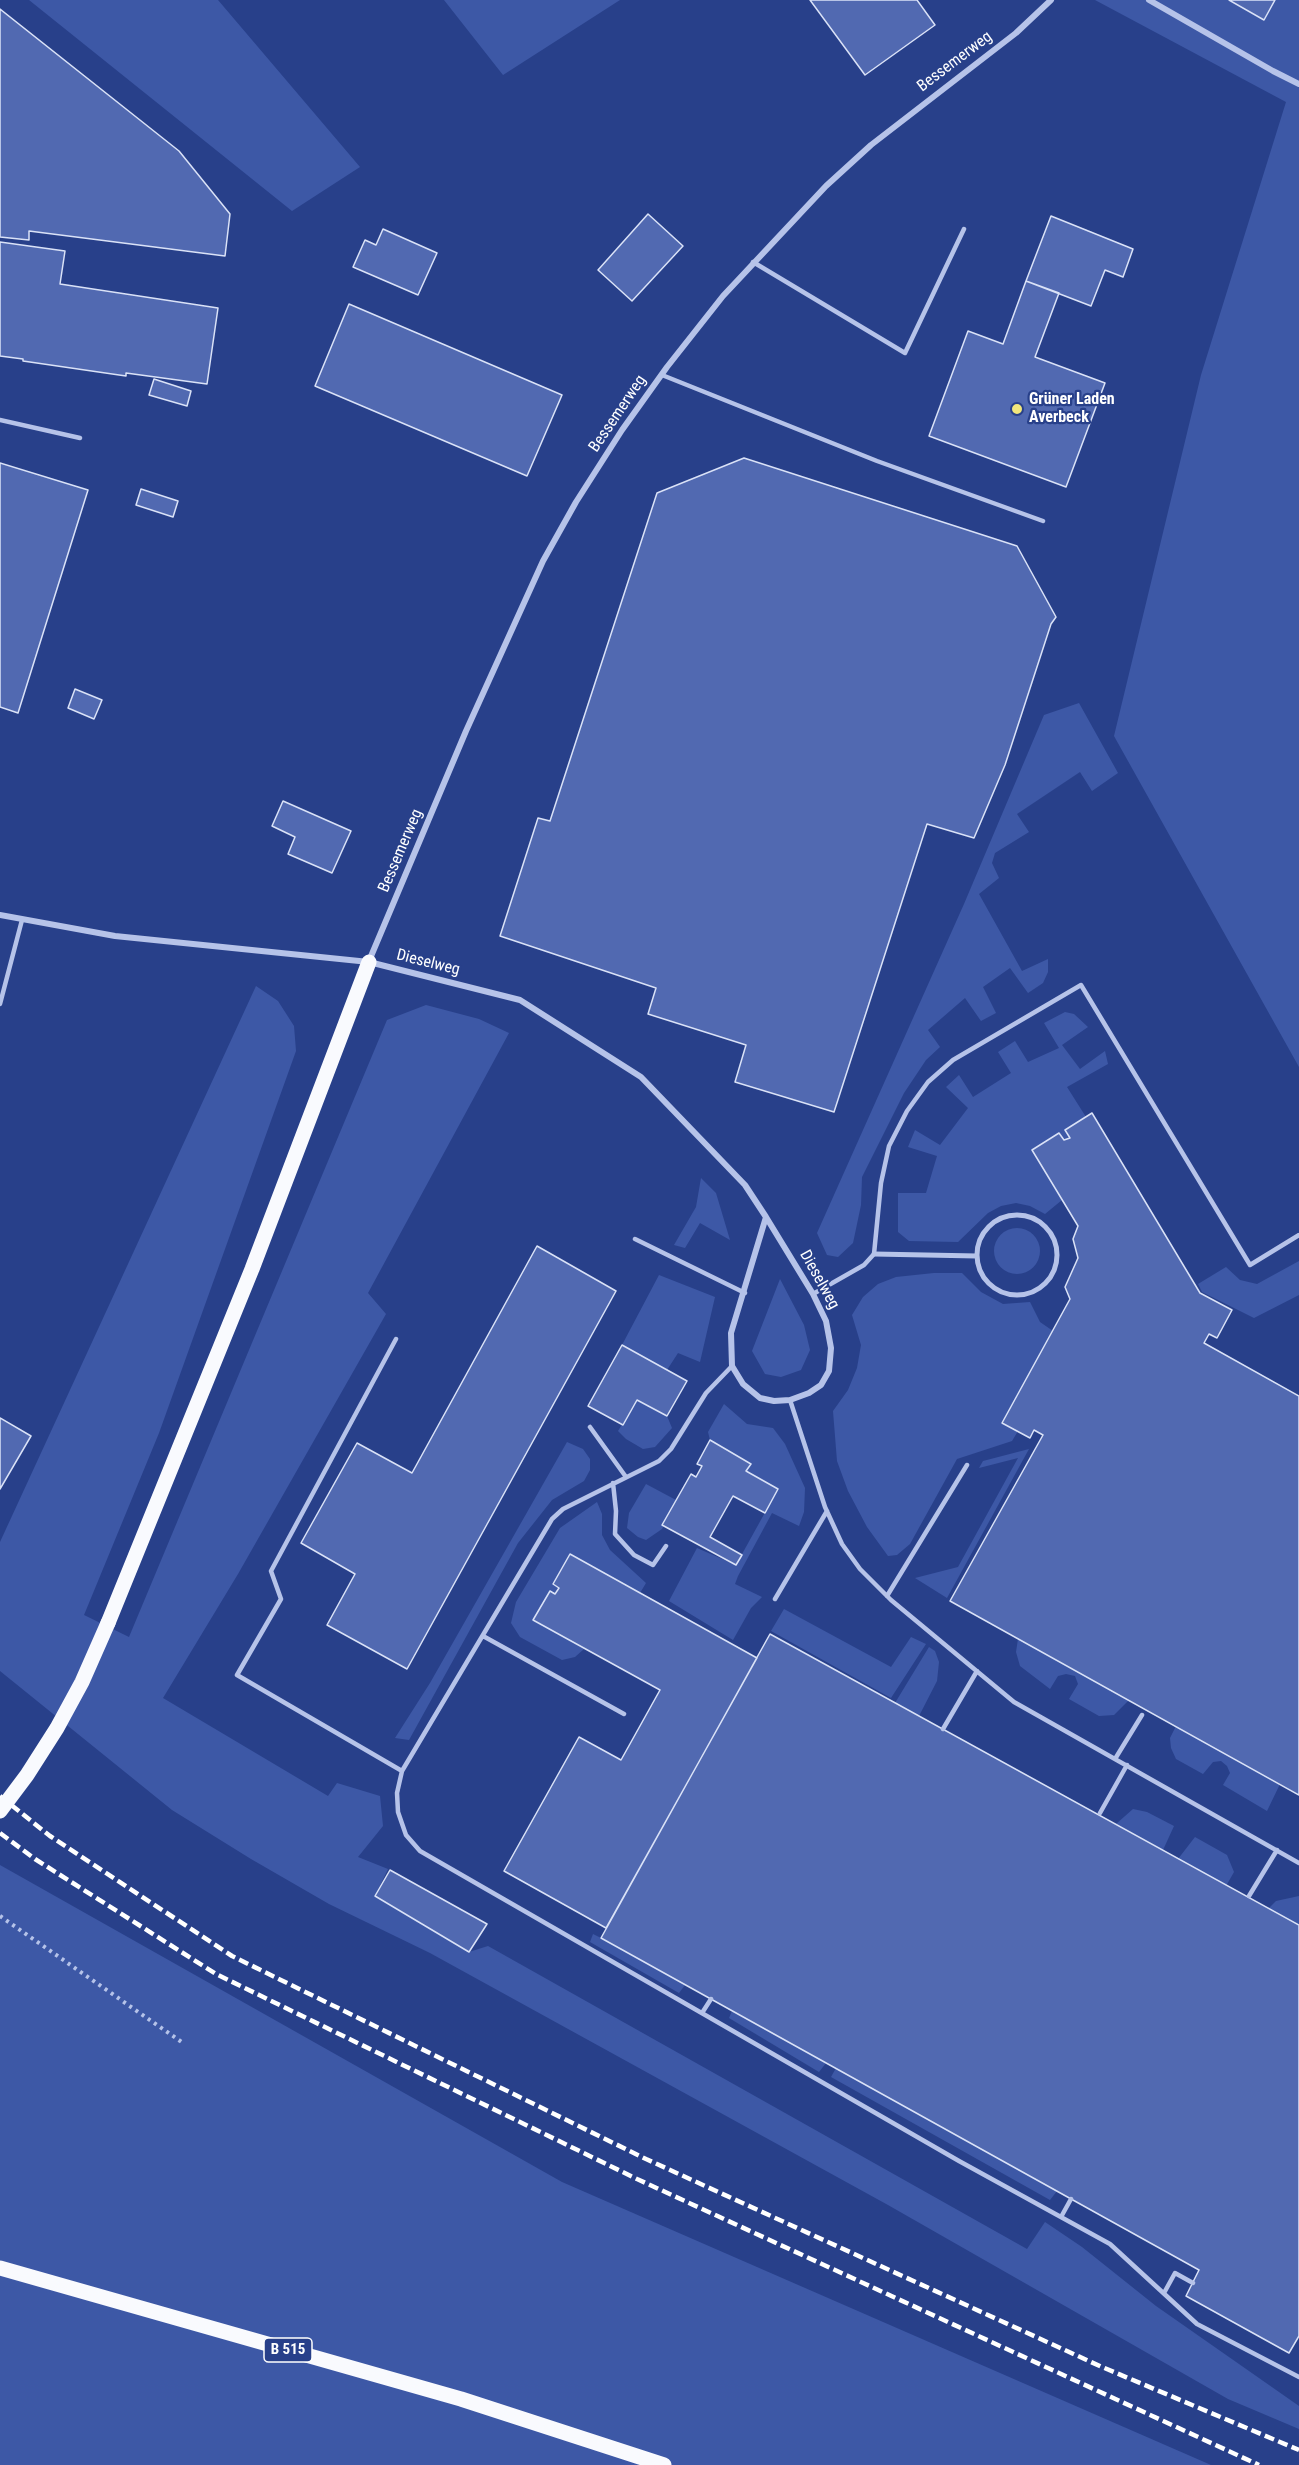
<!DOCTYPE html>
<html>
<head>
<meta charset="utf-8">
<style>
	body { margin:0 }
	canvas { display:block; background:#28408a }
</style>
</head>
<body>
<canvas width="1299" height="2465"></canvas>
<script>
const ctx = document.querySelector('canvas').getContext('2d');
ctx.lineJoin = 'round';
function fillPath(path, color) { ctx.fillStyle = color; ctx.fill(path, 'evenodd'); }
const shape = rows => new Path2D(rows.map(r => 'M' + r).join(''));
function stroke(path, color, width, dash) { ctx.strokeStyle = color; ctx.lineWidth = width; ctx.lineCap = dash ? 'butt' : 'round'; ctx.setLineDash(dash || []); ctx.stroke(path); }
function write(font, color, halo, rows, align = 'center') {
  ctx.font = font + ' "Roboto Condensed",sans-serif'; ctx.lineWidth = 4.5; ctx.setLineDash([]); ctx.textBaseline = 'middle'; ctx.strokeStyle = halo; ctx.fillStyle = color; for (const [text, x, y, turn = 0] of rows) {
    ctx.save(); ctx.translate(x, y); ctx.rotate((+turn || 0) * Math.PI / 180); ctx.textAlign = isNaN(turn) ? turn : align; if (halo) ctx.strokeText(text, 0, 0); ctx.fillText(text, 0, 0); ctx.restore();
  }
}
const green = shape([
	[29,0,218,0,360,167,292,211],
	[444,0,620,0,503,75],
	[1095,0,1299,0,1299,1067,1114,736,1201,375,1286,102],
	[1079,703,1118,773,1092,791,1080,772,1017,814,1029,832,995,853,992,863,999,878,979,894,1022,971,1048,959,1048,972,1043,983,1028,993,1010,968,983,987,996,1013,981,1021,965,998,928,1030,940,1047,926,1060,904,1093,862,1177,861,1205,853,1243,838,1257,827,1255,817,1233,964,904,1044,715],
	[256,986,278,1001,294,1026,296,1051,159,1433,84,1615,129,1637,387,1020,426,1005,479,1019,509,1033,368,1293,386,1314,238,1574,163,1698,328,1796,337,1783,380,1796,383,1826,358,1857,388,1869,375,1896,469,1952,488,1946,1027,2249,1045,2222,1082,2247,1156,2306,1299,2406,1299,2429,1228,2399,888,2205,430,1953,329,1904,251,1859,172,1810,0,1671,0,1542],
	[1065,1012,1074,1014,1088,1027,1062,1045,1080,1069,1105,1051,1108,1064,1067,1087,1086,1117,1065,1130,1070,1138,1064,1140,1059,1133,1032,1150,1062,1200,1045,1214,1030,1206,1016,1203,1001,1206,988,1213,958,1242,909,1241,898,1232,898,1193,926,1193,937,1156,908,1147,915,1130,940,1145,968,1108,946,1087,959,1075,973,1097,1011,1073,998,1052,1015,1041,1028,1062,1059,1048,1044,1023],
	[701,1178,716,1193,730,1240,700,1223,685,1248,674,1245,696,1207],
	'994 1251a23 23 0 1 1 46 0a23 23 0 1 1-46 0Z',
	[1299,1261,1299,1295,1254,1318,1202,1292,1198,1284,1226,1267,1240,1280,1257,1284],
	[934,1273,962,1273,981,1292,1003,1304,1030,1302,1040,1322,1053,1331,1002,1423,1018,1431,1012,1441,957,1459,910,1544,897,1555,888,1556,867,1527,848,1491,837,1461,833,1411,848,1390,857,1368,861,1345,852,1315,863,1297,878,1284,896,1277],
	[659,1275,715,1297,700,1362,678,1353,667,1370,622,1345],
	[780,1279,804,1325,810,1350,801,1370,781,1377,765,1374,752,1351],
	[637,1400,667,1416,672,1428,655,1447,643,1449,626,1439,618,1431],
	[724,1404,747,1424,773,1428,785,1444,805,1488,804,1512,799,1526,772,1513,738,1576,735,1584,762,1597,751,1608,733,1640,669,1601,697,1548,736,1565,778,1489,746,1471,751,1463,710,1440,708,1432],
	[567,1442,583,1449,590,1459,590,1470,584,1481,552,1500,518,1543,409,1740,395,1738,430,1683],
	[1029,1449,947,1598,915,1578,958,1567,1018,1458,979,1468,983,1461],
	[646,1484,676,1500,662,1529,646,1540,638,1537,627,1528,629,1513],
	[597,1502,602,1514,602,1535,610,1550,646,1583,640,1593,553,1584,559,1588,555,1594,550,1592,533,1620,584,1649,575,1657,562,1660,520,1637,511,1623,516,1602,560,1528],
	[784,1609,891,1667,911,1637,926,1644,891,1698,771,1631],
	[1018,1639,1129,1700,1114,1715,1099,1716,1069,1699,1078,1684,1075,1676,1066,1674,1058,1676,1050,1689,1020,1666,1016,1652],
	[929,1647,935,1651,939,1662,937,1681,919,1716,895,1703],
	[1176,1726,1280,1784,1267,1811,1223,1785,1230,1773,1227,1766,1221,1761,1213,1762,1203,1774,1176,1759,1171,1748,1170,1738],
	[1133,1809,1147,1812,1174,1826,1163,1850,1116,1824],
	[1195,1837,1227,1855,1234,1872,1226,1886,1178,1859],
	[0,1865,562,2182,1211,2465,0,2465],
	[1299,1896,1299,1926,1268,1909,1276,1901],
	[593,1934,601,1938,685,1985,679,1993,590,1942],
	[732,2011,826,2063,819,2072,729,2018],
	[836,2068,1057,2191,1050,2200,831,2077]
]);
const building = shape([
	[810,0,917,0,935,25,865,75,810,0],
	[1229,0,1275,0,1264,20,1229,0],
	[0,9,179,151,230,214,225,256,29,231,29,240,0,237,0,9],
	[648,214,683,246,632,301,598,270,648,214],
	[1051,216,1133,249,1123,277,1105,270,1091,306,1026,281,1051,216],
	[383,229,437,253,418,295,353,267,365,240,376,245,383,229],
	[0,242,65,251,60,284,218,308,207,384,126,373,126,376,23,361,23,359,0,356,0,242],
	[1026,281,1059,293,1035,357,1105,383,1066,487,929,436,968,331,1003,344,1026,281],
	[349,304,562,395,527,476,315,386,349,304],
	[154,379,191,391,187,406,149,395,154,379],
	[744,458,1017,546,1056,617,1051,624,1005,765,974,838,927,824,834,1112,735,1082,746,1045,648,1014,656,988,500,936,538,818,550,821,657,493,744,458],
	[0,463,88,490,18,713,0,707,0,463],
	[141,489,178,501,173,517,136,505,141,489],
	[75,689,102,700,94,719,68,708,75,689],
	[283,801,351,831,332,873,288,854,295,837,272,826,283,801],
	[1092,1113,1200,1293,1232,1310,1217,1338,1209,1334,1204,1343,1299,1396,1299,1795,950,1601,1043,1435,1034,1430,1030,1438,1002,1423,1070,1299,1065,1287,1078,1258,1073,1239,1078,1226,1032,1150,1059,1133,1064,1140,1070,1138,1065,1130,1092,1113],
	[537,1246,616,1291,407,1669,327,1625,355,1574,301,1543,357,1443,412,1473,537,1246],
	[622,1345,687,1381,667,1416,637,1400,623,1425,588,1406,622,1345],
	[0,1418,31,1436,0,1489,0,1418],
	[710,1440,751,1464,746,1471,778,1489,765,1513,733,1496,710,1537,742,1555,736,1565,662,1525,691,1474,696,1477,702,1466,697,1464,710,1440],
	[570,1554,757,1658,606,1928,504,1871,579,1737,621,1760,660,1690,533,1620,550,1591,555,1594,559,1588,553,1584,570,1554],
	[770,1634,1299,1925,1299,2336,1289,2353,1186,2296,1199,2270,601,1938,770,1634],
	[390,1870,487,1924,469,1952,375,1896,390,1870]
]);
const path = shape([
	[0,1916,183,2043]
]);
const service = shape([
	[753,262,905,353,964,229],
	[662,375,877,461,1043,521],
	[0,420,80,438],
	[0,1004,22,920],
	[635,1239,745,1293],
	[813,1294,864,1265,874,1254,881,1183,889,1146,907,1111,928,1082,953,1060,1081,985,1250,1265,1299,1235],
	[396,1339,271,1571,281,1599,237,1675,402,1771],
	[732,1366,706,1393,671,1449,659,1461,563,1509,552,1519,402,1771,397,1793,398,1812,406,1835,420,1851,959,2161,1110,2244,1197,2324,1299,2377],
	[790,1400,825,1507,842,1544,860,1569,891,1600,1014,1702,1299,1863],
	[590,1427,626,1477],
	[613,1483,616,1511,615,1534,634,1555,653,1565,666,1546],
	[887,1596,967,1465],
	[775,1599,827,1511],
	[483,1636,624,1714],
	[943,1729,977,1671],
	[1115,1759,1142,1715],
	[1100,1813,1127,1765],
	[1249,1896,1277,1850],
	[702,2013,711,1999],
	[1061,2217,1071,2199],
	[1164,2293,1175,2273,1193,2283]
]);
const pedestrian = shape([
	'977 1255a40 40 0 1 1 80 0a40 40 0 1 1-80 0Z',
	[874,1254,977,1256]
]);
const minor = shape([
	[1149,0,1273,71,1299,84],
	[0,915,115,936,369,962,520,1000,641,1077,745,1185,766,1217,813,1294,826,1321,831,1348,829,1371,821,1385,809,1393,790,1400,774,1401,760,1398,743,1384,732,1366,731,1333,766,1217],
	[369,961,466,731,543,561,576,502,622,430,667,367,723,296,826,186,871,145,1016,33,1051,0]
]);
const primary = shape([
	[108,1623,252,1269,369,962],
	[0,2268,461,2399,664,2465]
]);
const rail = shape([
	[0,1796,50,1836,232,1956,646,2159,1102,2367,1299,2450],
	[0,1833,35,1859,216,1974,637,2179,1259,2465]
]);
const primaryBridge = shape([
	[0,1811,27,1775,57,1728,82,1682,108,1623]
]);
const markers = [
	[1017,409,6,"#f1e67c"]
];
const shields = [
	[288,2350,48]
];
const shieldNames = [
	["B 515",288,2350]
];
const streetNames = [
	["Bessemerweg",955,62,-37],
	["Bessemerweg",618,414,-56],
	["Bessemerweg",401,851,-67],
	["Dieselweg",428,963,14],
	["Dieselweg",819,1280,61]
];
const poiNames = [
	["Grüner Laden",1029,400],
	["Averbeck",1029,418]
];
fillPath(green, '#3d58a6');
fillPath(building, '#5169b1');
stroke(building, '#dae2f7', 1.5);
stroke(path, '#b6c3e9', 4, [3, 4.5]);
stroke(service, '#b6c3e9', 4.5);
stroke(pedestrian, '#b6c3e9', 5);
stroke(minor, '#b6c3e9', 6);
stroke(primary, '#f9fafe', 15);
stroke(rail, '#fff', 4.5, [10, 4.5]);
stroke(primaryBridge, '#f9fafe', 15);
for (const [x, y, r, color] of markers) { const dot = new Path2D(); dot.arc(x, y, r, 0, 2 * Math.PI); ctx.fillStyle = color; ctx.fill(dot); stroke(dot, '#28408a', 2); }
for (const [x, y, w] of shields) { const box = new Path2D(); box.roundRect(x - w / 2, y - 12, w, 24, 4.5); ctx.fillStyle = '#28408a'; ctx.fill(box); stroke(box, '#fff', 1.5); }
write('bold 15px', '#fff', null, shieldNames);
write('16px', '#fff', '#28408a', streetNames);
write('bold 16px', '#fff', '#28408a', poiNames, 'left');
</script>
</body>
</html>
